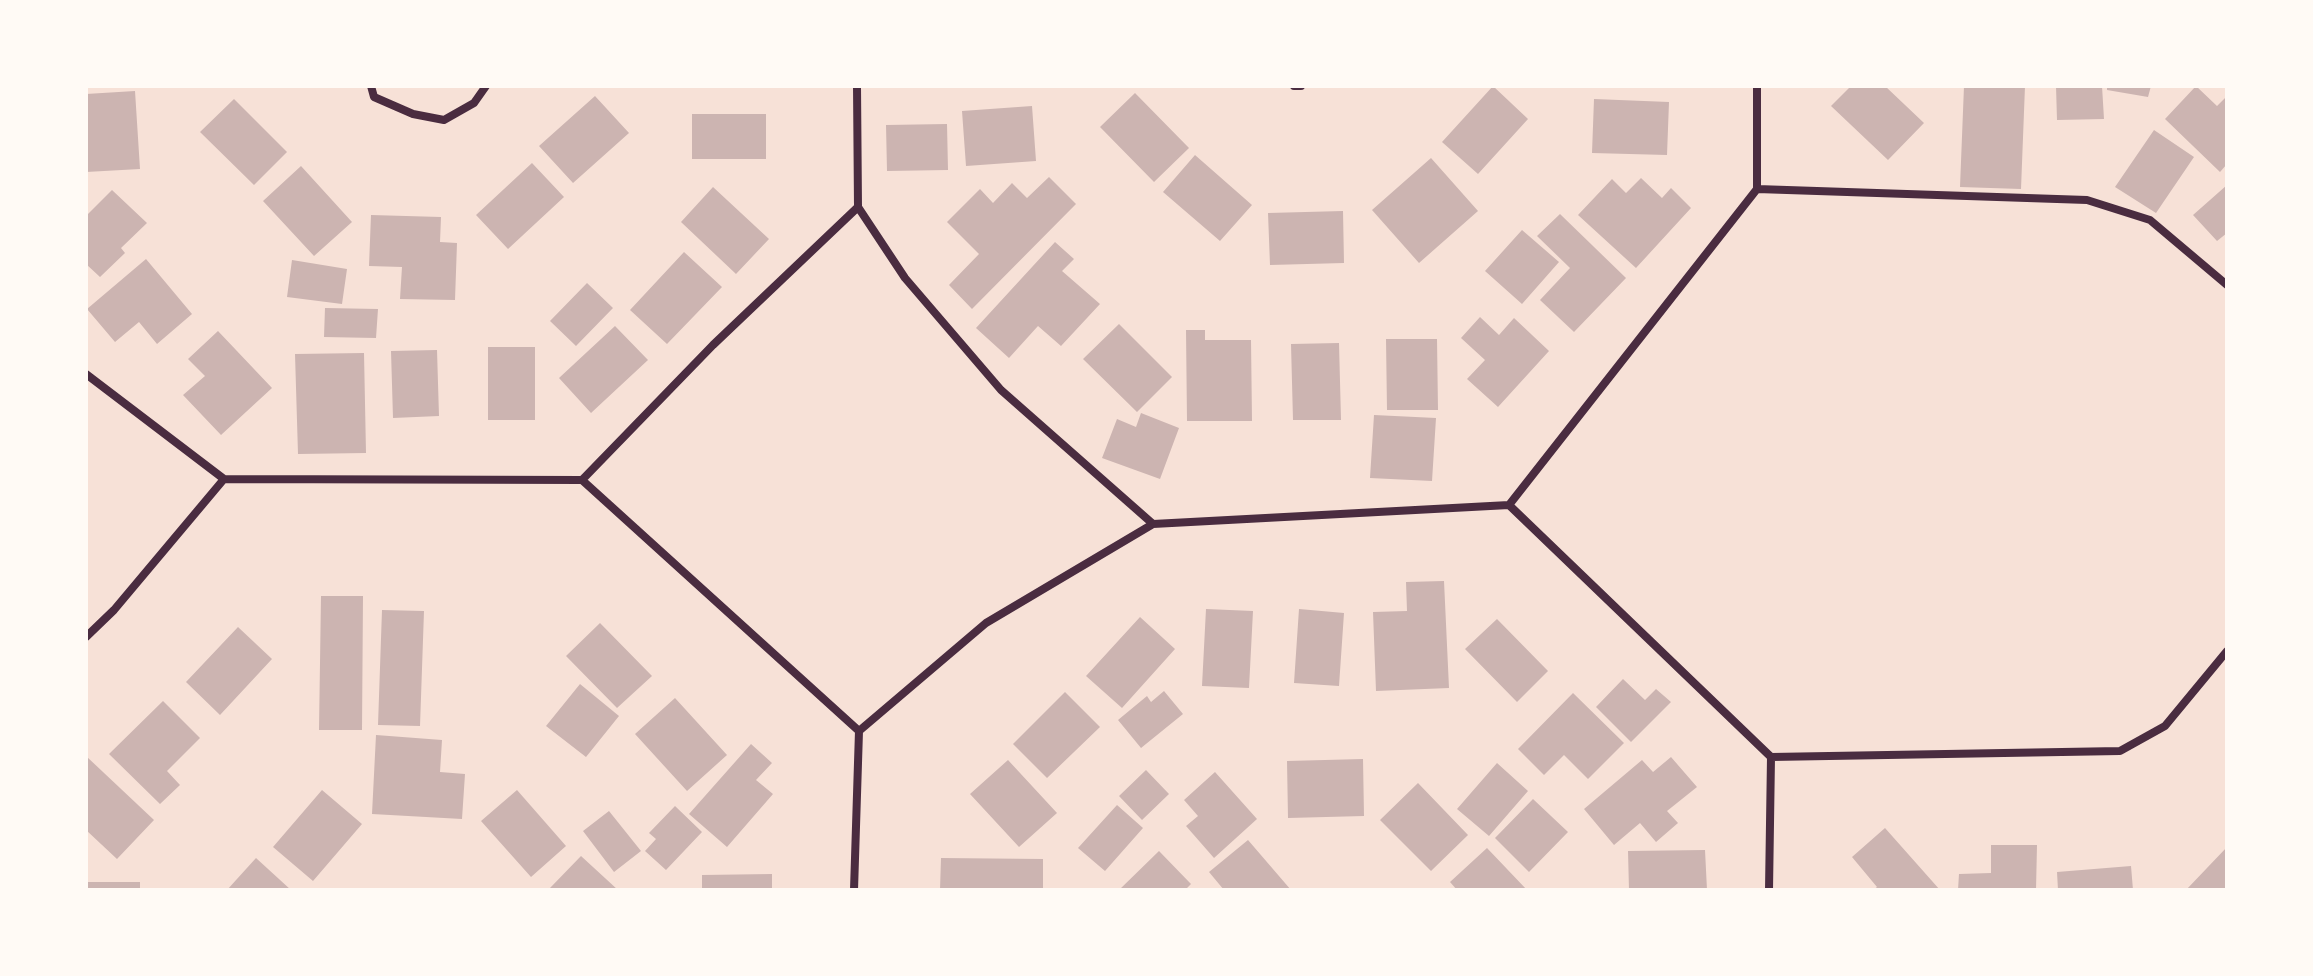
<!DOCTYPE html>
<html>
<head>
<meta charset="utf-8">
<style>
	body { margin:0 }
	#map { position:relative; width:2313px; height:976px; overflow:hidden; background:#f7e1d7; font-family:"DejaVu Sans",sans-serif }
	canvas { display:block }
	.frame { position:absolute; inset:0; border:88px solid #fffaf5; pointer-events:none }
</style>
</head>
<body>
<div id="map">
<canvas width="2313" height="976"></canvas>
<div class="frame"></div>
</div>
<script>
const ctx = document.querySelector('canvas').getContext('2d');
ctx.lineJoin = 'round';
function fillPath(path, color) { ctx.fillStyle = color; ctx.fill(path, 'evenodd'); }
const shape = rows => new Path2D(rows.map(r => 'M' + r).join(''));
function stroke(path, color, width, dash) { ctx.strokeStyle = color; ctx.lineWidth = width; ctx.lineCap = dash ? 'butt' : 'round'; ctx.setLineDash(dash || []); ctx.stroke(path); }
const building = shape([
	[1493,86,1528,119,1478,174,1442,142],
	[1851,86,1885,86,1924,123,1888,160,1831,106],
	[1964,86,2025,86,2021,189,1960,187],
	[2056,86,2102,86,2104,119,2057,120],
	[2107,86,2151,86,2148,97,2107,90],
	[2196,86,2217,106,2227,96,2227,164,2220,172,2165,119],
	[135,91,140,169,86,172,86,94],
	[1135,93,1189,148,1154,182,1100,127],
	[595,96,629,133,573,183,539,146],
	[234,99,287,152,254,185,200,132],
	[1594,99,1669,102,1667,155,1592,153],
	[1032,106,1036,161,966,166,962,111],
	[692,114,766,114,766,159,692,159],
	[947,124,948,170,887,171,886,125],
	[2154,130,2194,157,2156,213,2115,187],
	[1195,155,1252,205,1220,241,1163,192],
	[1431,158,1478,211,1419,263,1372,210],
	[532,163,564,197,508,249,476,215],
	[301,166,352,222,314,256,263,201],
	[1049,177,1076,204,972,309,949,285,979,254,947,222,980,189,993,203,1012,183,1027,198],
	[1641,178,1662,198,1671,188,1691,208,1636,268,1578,215,1612,179,1626,193],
	[2227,185,2227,233,2217,241,2193,215],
	[713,187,769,239,736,274,681,222],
	[112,190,147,223,121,248,125,253,100,277,86,264,86,216],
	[1343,211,1344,263,1270,265,1268,213],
	[1560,214,1626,278,1574,332,1540,300,1570,268,1537,236],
	[371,215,441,217,440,242,457,243,455,300,400,299,402,267,369,266],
	[1522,230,1559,262,1522,304,1485,271],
	[1055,242,1074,259,1062,271,1100,304,1061,346,1038,326,1009,358,976,328],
	[684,252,722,287,667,344,630,310],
	[146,259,192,314,157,344,139,322,115,342,87,309],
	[292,260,347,269,342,304,287,297],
	[587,283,613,308,576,346,550,321],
	[325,308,378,309,376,338,324,337],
	[1480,317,1499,335,1514,318,1549,351,1498,407,1467,379,1485,360,1461,338],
	[1119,324,1172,377,1137,412,1083,359],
	[615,326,648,360,591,413,559,378],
	[1186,330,1205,330,1205,340,1251,340,1252,421,1187,421],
	[218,331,272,388,221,435,183,395,205,376,188,359],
	[1386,339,1437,339,1438,410,1387,410],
	[1339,343,1341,420,1293,420,1291,344],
	[488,347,535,347,535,420,488,420],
	[437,350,439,416,393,418,391,351],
	[364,353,366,453,298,454,295,354],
	[1141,413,1179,428,1160,479,1102,458,1117,419,1136,427],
	[1374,415,1436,418,1432,481,1370,478],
	[1444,581,1449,688,1376,691,1373,612,1407,611,1406,582],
	[321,596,363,596,362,730,319,730],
	[1206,609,1253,611,1249,688,1202,686],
	[1299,609,1344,613,1339,686,1294,683],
	[382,610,424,611,420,726,378,725],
	[1140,617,1175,649,1122,708,1086,676],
	[1497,619,1548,671,1517,702,1465,649],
	[600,623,652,676,617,708,566,656],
	[238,627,272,659,220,715,186,682],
	[1623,679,1645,700,1656,689,1671,702,1631,742,1596,707],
	[580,684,619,716,586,757,546,726],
	[1164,691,1183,714,1141,748,1118,720,1147,696,1151,702],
	[1065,692,1100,727,1047,778,1013,744],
	[1573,693,1624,743,1588,779,1564,755,1544,775,1518,749],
	[675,698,727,755,687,791,635,734],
	[163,701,200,738,167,771,180,785,160,804,109,754],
	[376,735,442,740,440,772,465,774,462,819,372,814],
	[751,744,772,763,756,780,773,794,727,847,689,814],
	[86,756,154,820,117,859,86,830],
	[1671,757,1697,787,1667,811,1678,823,1656,842,1640,823,1614,845,1584,809,1642,760,1653,772],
	[1363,759,1364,816,1288,818,1287,761],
	[1008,760,1057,813,1019,847,970,794],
	[1497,763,1528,791,1489,836,1457,809],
	[1146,770,1169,794,1142,820,1119,796],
	[1215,772,1257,819,1214,858,1186,826,1198,816,1184,800],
	[1418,783,1468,835,1431,871,1380,820],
	[322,790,362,824,313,881,273,847],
	[517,790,566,846,531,877,481,821],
	[1533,799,1568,832,1529,872,1495,838],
	[1117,805,1143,828,1105,871,1078,848],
	[675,806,702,832,666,870,645,851,656,839,649,833],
	[609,811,641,851,614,872,583,831],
	[1885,828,1940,890,1873,890,1877,887,1852,857],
	[1248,840,1291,890,1224,890,1209,872],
	[1991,845,2037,845,2036,890,1958,890,1959,874,1991,873],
	[2227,847,2227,890,2186,890],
	[1487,848,1527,890,1457,890,1450,882],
	[1705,850,1707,890,1629,890,1628,851],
	[1159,851,1191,884,1185,890,1119,890],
	[581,856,618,890,550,888],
	[256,858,291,890,227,890],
	[941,858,1043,859,1043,890,940,890],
	[2131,866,2133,890,2058,890,2057,872],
	[772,874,772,890,702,890,702,875],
	[86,882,140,882,140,890,86,890]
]);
const minor = shape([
	[371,86,374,97,413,114,444,120,474,103,486,86],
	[857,86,858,207,905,278,1001,390,1153,524],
	[1294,86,1301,86],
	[1757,189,2087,200,2150,220,2227,285],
	[86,374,224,479,582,480,859,731],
	[582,480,713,345,858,207],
	[1509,505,1757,189,1757,86],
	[86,637,114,610,224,479],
	[854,890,859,731,986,623,1153,524,1509,505,1771,757,2120,751,2165,726,2227,651],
	[1769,890,1771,757]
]);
fillPath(building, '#ccb4b1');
stroke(minor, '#4a2c40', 8);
</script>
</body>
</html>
